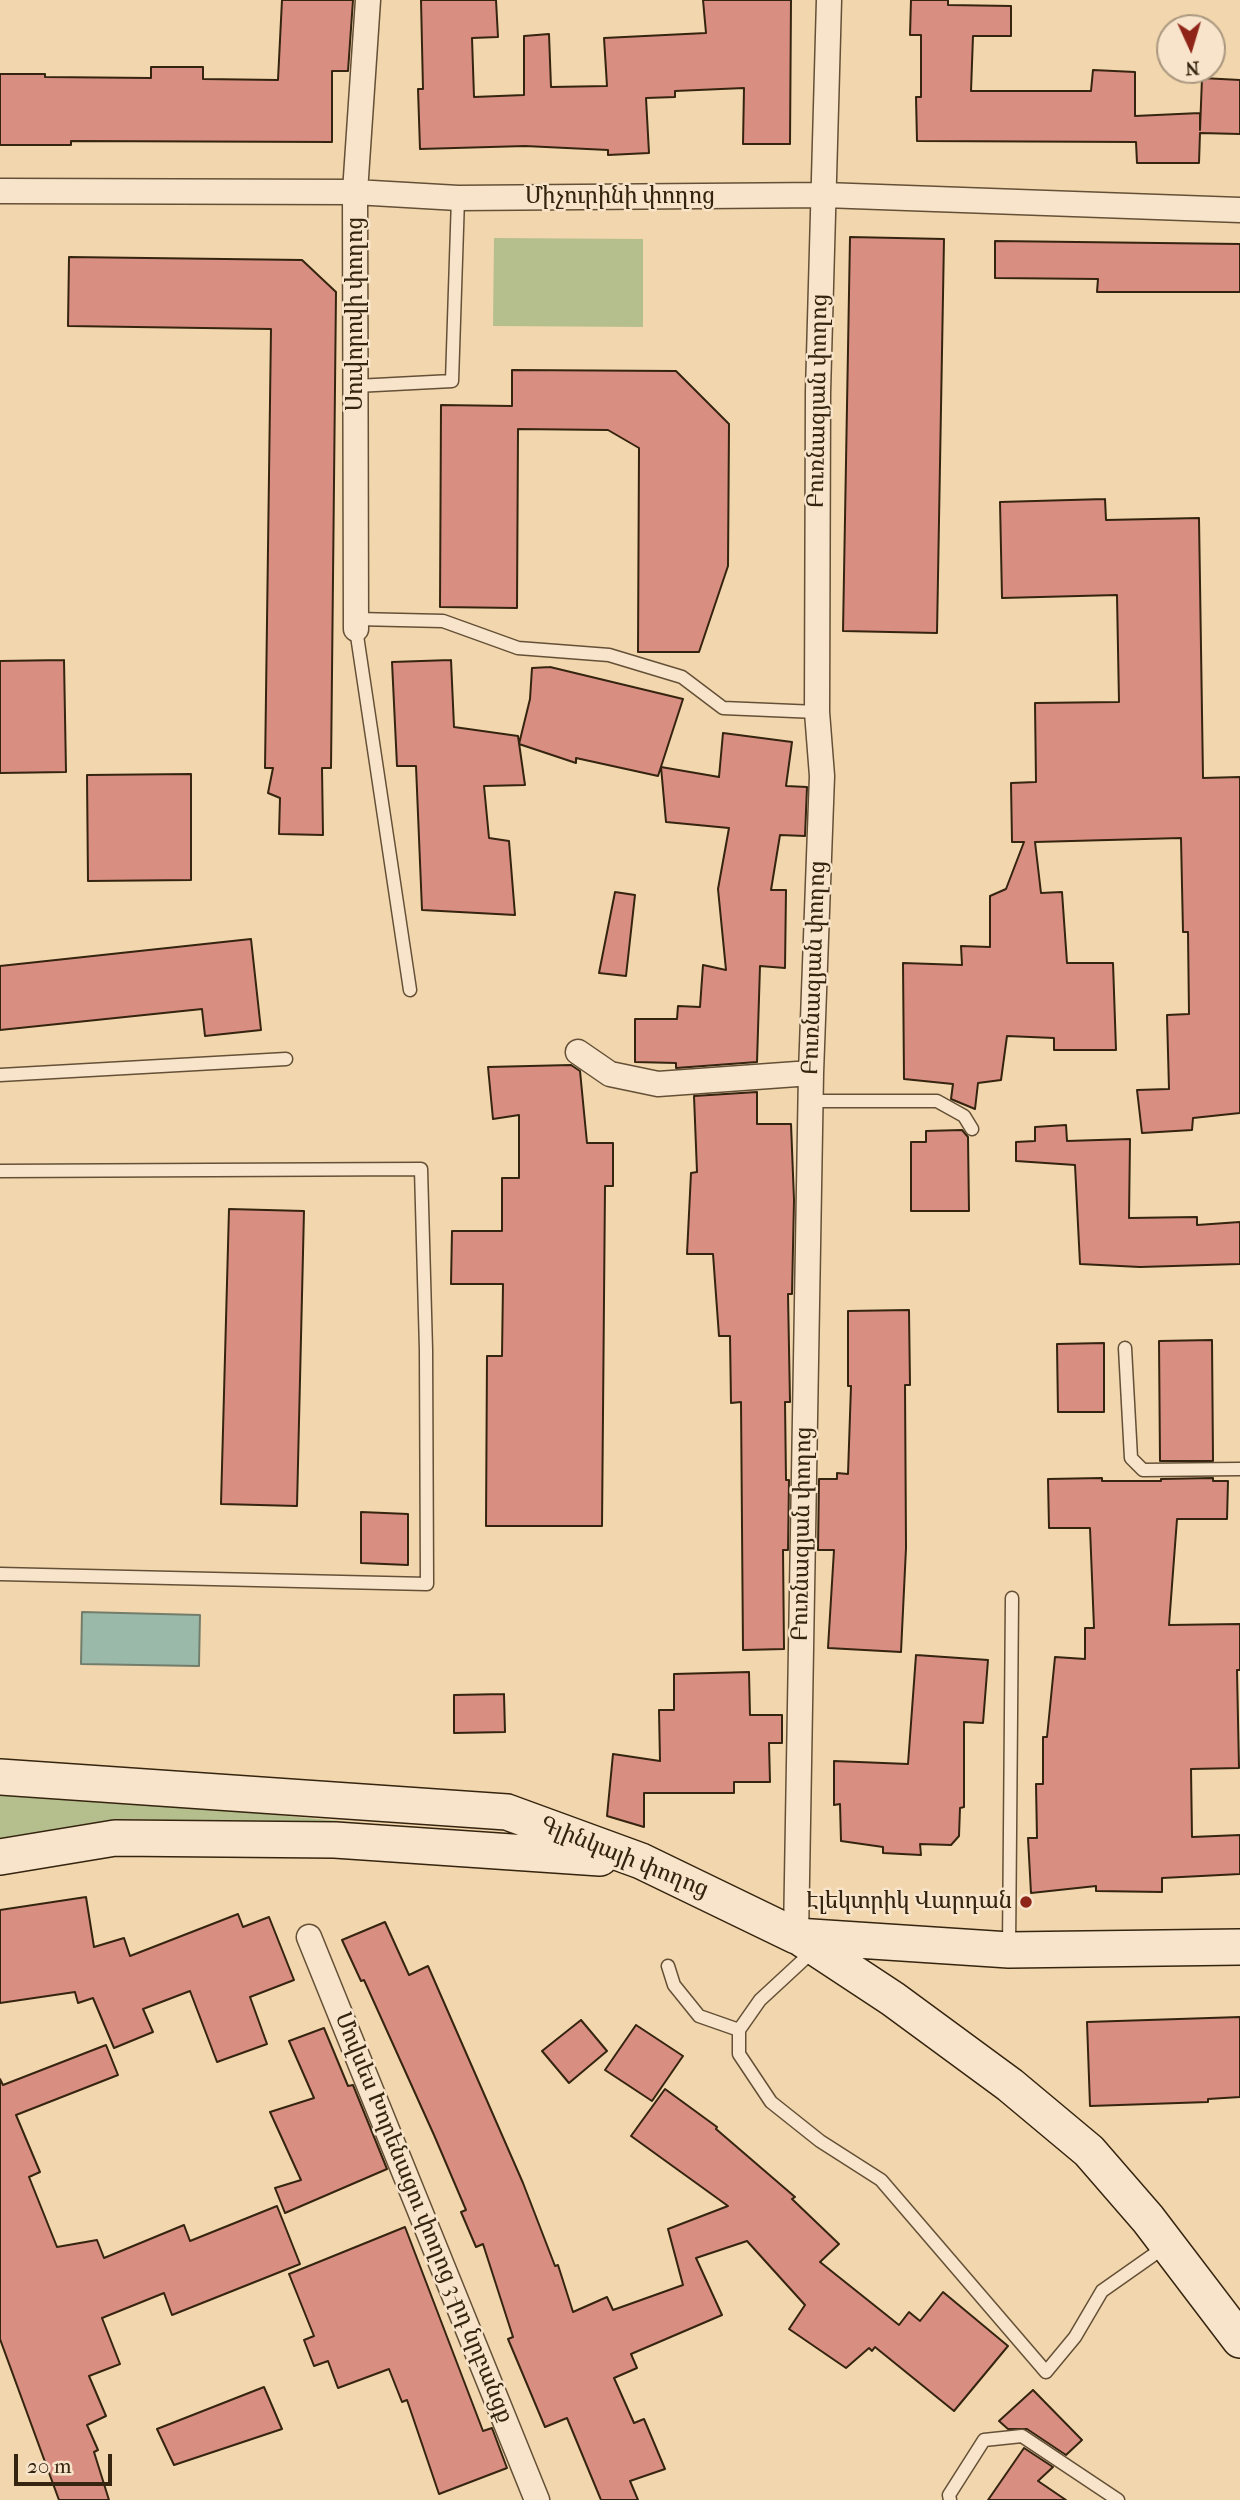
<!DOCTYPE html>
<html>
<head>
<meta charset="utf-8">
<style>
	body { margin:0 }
	#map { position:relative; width:1240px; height:2500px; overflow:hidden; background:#f2d6ad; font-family:"IM FELL French Canon",serif }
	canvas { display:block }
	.north { position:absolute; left:1156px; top:14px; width:70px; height:70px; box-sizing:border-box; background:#f7e4ca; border:2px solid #a9977f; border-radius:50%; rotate:176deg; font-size:19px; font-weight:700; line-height:28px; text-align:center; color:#35240f }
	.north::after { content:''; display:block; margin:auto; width:24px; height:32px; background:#8f2418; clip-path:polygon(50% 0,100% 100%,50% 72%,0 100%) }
	.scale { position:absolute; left:14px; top:2454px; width:98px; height:32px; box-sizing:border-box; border:4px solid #35240f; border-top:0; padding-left:9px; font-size:21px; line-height:24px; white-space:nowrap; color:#35240f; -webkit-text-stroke:5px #f7e4ca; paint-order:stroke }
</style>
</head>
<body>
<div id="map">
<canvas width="1240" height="2500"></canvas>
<div class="north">N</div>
<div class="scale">20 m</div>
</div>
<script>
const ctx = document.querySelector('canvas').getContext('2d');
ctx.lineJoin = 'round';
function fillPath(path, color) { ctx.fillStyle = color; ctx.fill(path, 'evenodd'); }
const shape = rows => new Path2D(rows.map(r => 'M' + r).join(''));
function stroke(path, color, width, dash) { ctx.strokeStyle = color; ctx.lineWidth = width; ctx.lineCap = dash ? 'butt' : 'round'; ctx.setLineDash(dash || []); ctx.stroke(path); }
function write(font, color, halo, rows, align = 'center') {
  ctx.font = font + ' "IM FELL French Canon","Noto Serif Armenian",serif'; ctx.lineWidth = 5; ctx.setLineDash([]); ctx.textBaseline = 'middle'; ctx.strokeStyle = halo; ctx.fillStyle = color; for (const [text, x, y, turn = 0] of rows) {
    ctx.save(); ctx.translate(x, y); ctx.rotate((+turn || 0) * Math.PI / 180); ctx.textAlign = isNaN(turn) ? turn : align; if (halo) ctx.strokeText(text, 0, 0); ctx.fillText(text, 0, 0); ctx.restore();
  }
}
const green = shape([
	[494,238,643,239,643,327,493,326],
	[0,1795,128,1801,415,1828,124,1819,0,1839]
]);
const water = shape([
	[82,1612,200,1615,199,1666,81,1664,82,1612]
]);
const building = shape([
	[282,0,353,0,348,71,332,71,332,142,71,141,71,145,0,145,0,74,45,74,45,77,151,78,151,67,203,67,203,79,278,80,282,0],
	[421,0,496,0,498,37,472,38,474,97,524,95,524,36,549,34,551,87,607,86,604,38,706,33,703,0,791,0,790,144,743,144,744,88,675,91,675,97,646,98,649,153,608,155,608,150,525,146,420,149,418,89,423,89,421,0],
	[911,0,948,0,948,5,1011,6,1011,36,973,36,971,91,1091,91,1093,70,1135,72,1135,116,1200,113,1200,130,1202,78,1240,80,1240,134,1200,133,1199,163,1137,163,1136,142,917,141,916,97,921,97,921,35,910,35,911,0],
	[850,237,944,239,937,633,843,631,850,237],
	[995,241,1240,244,1240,292,1097,292,1098,279,995,278,995,241],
	[69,257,302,260,336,292,331,768,322,768,323,835,279,834,280,798,268,793,273,768,265,768,271,329,68,326,69,257],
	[512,370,676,371,729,424,728,566,699,652,638,652,639,448,608,430,518,429,517,608,440,607,441,405,512,406,512,370],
	[1105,499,1106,520,1199,518,1203,778,1240,777,1240,1113,1193,1118,1192,1130,1142,1133,1137,1090,1169,1089,1167,1015,1189,1014,1188,932,1183,932,1181,838,1035,842,1041,893,1062,892,1067,963,1113,963,1116,1050,1054,1050,1054,1038,1007,1036,1001,1080,978,1083,975,1109,951,1099,953,1084,904,1079,903,963,962,965,961,946,990,947,990,896,1006,889,1024,842,1012,842,1011,783,1036,782,1035,703,1119,702,1117,595,1002,598,1000,502,1105,499],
	[64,660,66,772,0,773,0,661,64,660],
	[451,660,454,727,518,736,525,785,484,786,489,838,509,841,515,915,422,910,416,766,397,766,392,662,451,660],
	[550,667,683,699,658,776,576,758,576,763,519,744,530,699,532,668,550,667],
	[723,733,792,742,786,786,807,787,805,836,780,835,771,890,786,890,785,968,760,966,757,1062,676,1068,676,1063,635,1062,635,1019,677,1019,678,1006,700,1007,703,965,726,970,718,889,729,828,666,822,661,767,719,777,723,733],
	[191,774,191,880,88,881,87,775,191,774],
	[615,892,635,895,626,976,599,973,615,892],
	[251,939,261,1030,205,1036,202,1009,0,1030,0,966,251,939],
	[571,1065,580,1071,587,1143,613,1143,613,1186,605,1186,602,1526,486,1526,487,1356,502,1356,503,1284,451,1284,452,1231,502,1231,502,1178,519,1178,519,1115,493,1119,488,1067,571,1065],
	[757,1092,757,1124,791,1124,794,1200,792,1294,788,1294,790,1402,785,1402,786,1480,789,1480,788,1550,783,1550,784,1649,743,1650,741,1402,731,1403,730,1336,719,1336,713,1254,687,1254,691,1173,697,1172,694,1096,757,1092],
	[1066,1125,1067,1141,1130,1139,1129,1218,1197,1217,1197,1225,1240,1222,1240,1264,1140,1267,1080,1264,1075,1165,1016,1161,1016,1142,1035,1141,1035,1127,1066,1125],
	[962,1130,968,1137,969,1211,911,1211,911,1142,926,1142,926,1131,962,1130],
	[229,1209,304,1211,297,1506,221,1504,229,1209],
	[909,1310,910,1385,905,1385,906,1548,901,1652,828,1648,834,1550,818,1550,819,1479,837,1479,837,1473,848,1474,851,1386,848,1386,848,1311,909,1310],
	[1212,1340,1213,1461,1160,1461,1159,1341,1212,1340],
	[1104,1343,1104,1412,1058,1412,1057,1344,1104,1343],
	[1102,1478,1102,1481,1161,1481,1161,1479,1213,1478,1213,1481,1228,1481,1227,1519,1177,1519,1169,1625,1240,1624,1240,1670,1237,1670,1239,1768,1191,1769,1192,1837,1240,1835,1240,1874,1162,1878,1162,1892,1096,1891,1096,1886,1031,1893,1028,1838,1037,1838,1036,1784,1043,1784,1043,1737,1047,1737,1055,1657,1085,1659,1085,1628,1094,1628,1090,1528,1049,1528,1048,1479,1102,1478],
	[361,1512,408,1514,408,1565,361,1563,361,1512],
	[916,1655,988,1660,983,1723,964,1722,964,1807,960,1808,959,1836,951,1845,920,1844,921,1855,883,1853,883,1847,841,1841,840,1804,834,1805,834,1761,908,1764,916,1655],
	[749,1672,750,1715,782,1715,782,1743,769,1743,770,1782,734,1782,734,1793,644,1793,644,1827,607,1816,613,1754,660,1761,659,1710,674,1710,674,1674,749,1672],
	[504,1694,505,1732,454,1733,454,1695,504,1694],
	[86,1897,94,1947,124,1938,130,1956,238,1914,243,1927,269,1917,294,1980,250,1997,267,2044,217,2062,190,1991,143,2009,153,2032,114,2048,93,1998,78,2003,75,1992,0,2003,0,1910,86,1897],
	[385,1922,409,1975,428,1966,523,2183,555,2266,558,2265,573,2312,607,2297,613,2310,683,2285,668,2229,728,2206,631,2136,665,2089,717,2127,716,2129,795,2197,792,2199,839,2244,820,2262,899,2325,909,2312,920,2321,943,2292,1008,2346,954,2411,875,2347,872,2351,869,2348,846,2368,789,2329,805,2305,747,2241,696,2258,722,2315,631,2354,637,2368,614,2378,634,2423,644,2419,665,2469,630,2481,638,2500,601,2500,567,2418,545,2427,508,2339,513,2337,483,2244,476,2247,461,2212,466,2210,434,2135,364,1980,361,1981,342,1940,385,1922],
	[1240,2017,1240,2097,1208,2099,1208,2102,1090,2106,1087,2022,1240,2017],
	[581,2020,607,2051,569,2083,542,2051,581,2020],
	[636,2025,683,2056,652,2101,605,2070,636,2025],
	[324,2028,348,2086,353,2085,387,2169,285,2213,275,2188,301,2180,270,2112,314,2098,289,2041,324,2028],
	[106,2045,118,2075,16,2115,40,2172,29,2177,57,2247,97,2240,104,2258,184,2225,190,2241,277,2206,300,2264,172,2315,164,2293,102,2318,120,2364,89,2376,106,2416,87,2425,98,2450,94,2452,109,2500,59,2500,0,2339,0,2079,3,2085,106,2045],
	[405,2227,483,2431,492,2428,507,2468,439,2494,407,2400,402,2402,389,2369,338,2388,328,2361,314,2366,304,2340,314,2336,289,2274,405,2227],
	[264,2387,282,2429,174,2465,157,2429,264,2387],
	[1033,2390,1082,2440,1066,2455,1027,2429,1008,2429,999,2421,1033,2390],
	[1024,2448,1053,2467,1038,2481,1066,2500,988,2500,1024,2448]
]);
const service = shape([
	[356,386,452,381,458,198],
	[357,619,443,621,518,648,609,655,682,677,723,708,817,712],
	[356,629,410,990],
	[0,1075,286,1059],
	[811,1101,937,1101,964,1116,972,1129],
	[0,1171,421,1169,426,1350,427,1584,0,1574],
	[1125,1348,1131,1458,1143,1470,1240,1469],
	[1009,1948,1012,1598],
	[813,1951,760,2000,739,2030,739,2054,771,2102,820,2141,881,2180,1046,2372,1075,2337,1102,2291,1166,2246],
	[668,1966,674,1985,699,2016,739,2030],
	[950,2500,949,2495,984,2440,1022,2436,1118,2500]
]);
const minor = shape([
	[0,191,355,192,458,198,824,195,1240,210],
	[356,629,355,192,368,0],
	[578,1052,610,1074,658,1084,811,1073],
	[796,1936,811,1073,822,776,817,712,818,392,829,0],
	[309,1937,537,2500]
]);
const secondary = shape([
	[0,1777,507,1812,641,1861,796,1936,1009,1950,1240,1947],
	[0,1857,115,1838,335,1840,600,1858],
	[799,1937,893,1999,1010,2085,1089,2151,1148,2219,1240,2340]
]);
const markers = [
	[1026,1902,7,"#8f2418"]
];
const streetNames = [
	["Միչուրինի փողոց",620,197],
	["Սուվորովի փողոց",356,314,-90],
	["Բուռնազյան փողոց",819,401,-89],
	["Բուռնազյան փողոց",815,968,-88],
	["Բուռնազյան փողոց",803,1534,-89],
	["Գլինկայի փողոց",624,1858,22],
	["Մովսես Խորենացու փողոց 3-րդ նրբանցք",423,2218,68]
];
const poiNames = [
	["Էլեկտրիկ Վարդան",1012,1902]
];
fillPath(green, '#b5bf8e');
fillPath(water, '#9bb9a9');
stroke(water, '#727d6b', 2);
fillPath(building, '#d88f82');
stroke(building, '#35240f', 2);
stroke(service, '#645036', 15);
stroke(minor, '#645036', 27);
stroke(secondary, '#35240f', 38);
stroke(service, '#f7e4ca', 12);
stroke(minor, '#f7e4ca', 24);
stroke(secondary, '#f7e4ca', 35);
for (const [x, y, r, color] of markers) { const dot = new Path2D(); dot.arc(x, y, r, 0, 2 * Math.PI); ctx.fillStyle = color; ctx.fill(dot); stroke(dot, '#f7e4ca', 2.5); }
write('23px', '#35240f', '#f7e4ca', streetNames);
write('23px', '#35240f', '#f7e4ca', poiNames, 'right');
</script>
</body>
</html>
